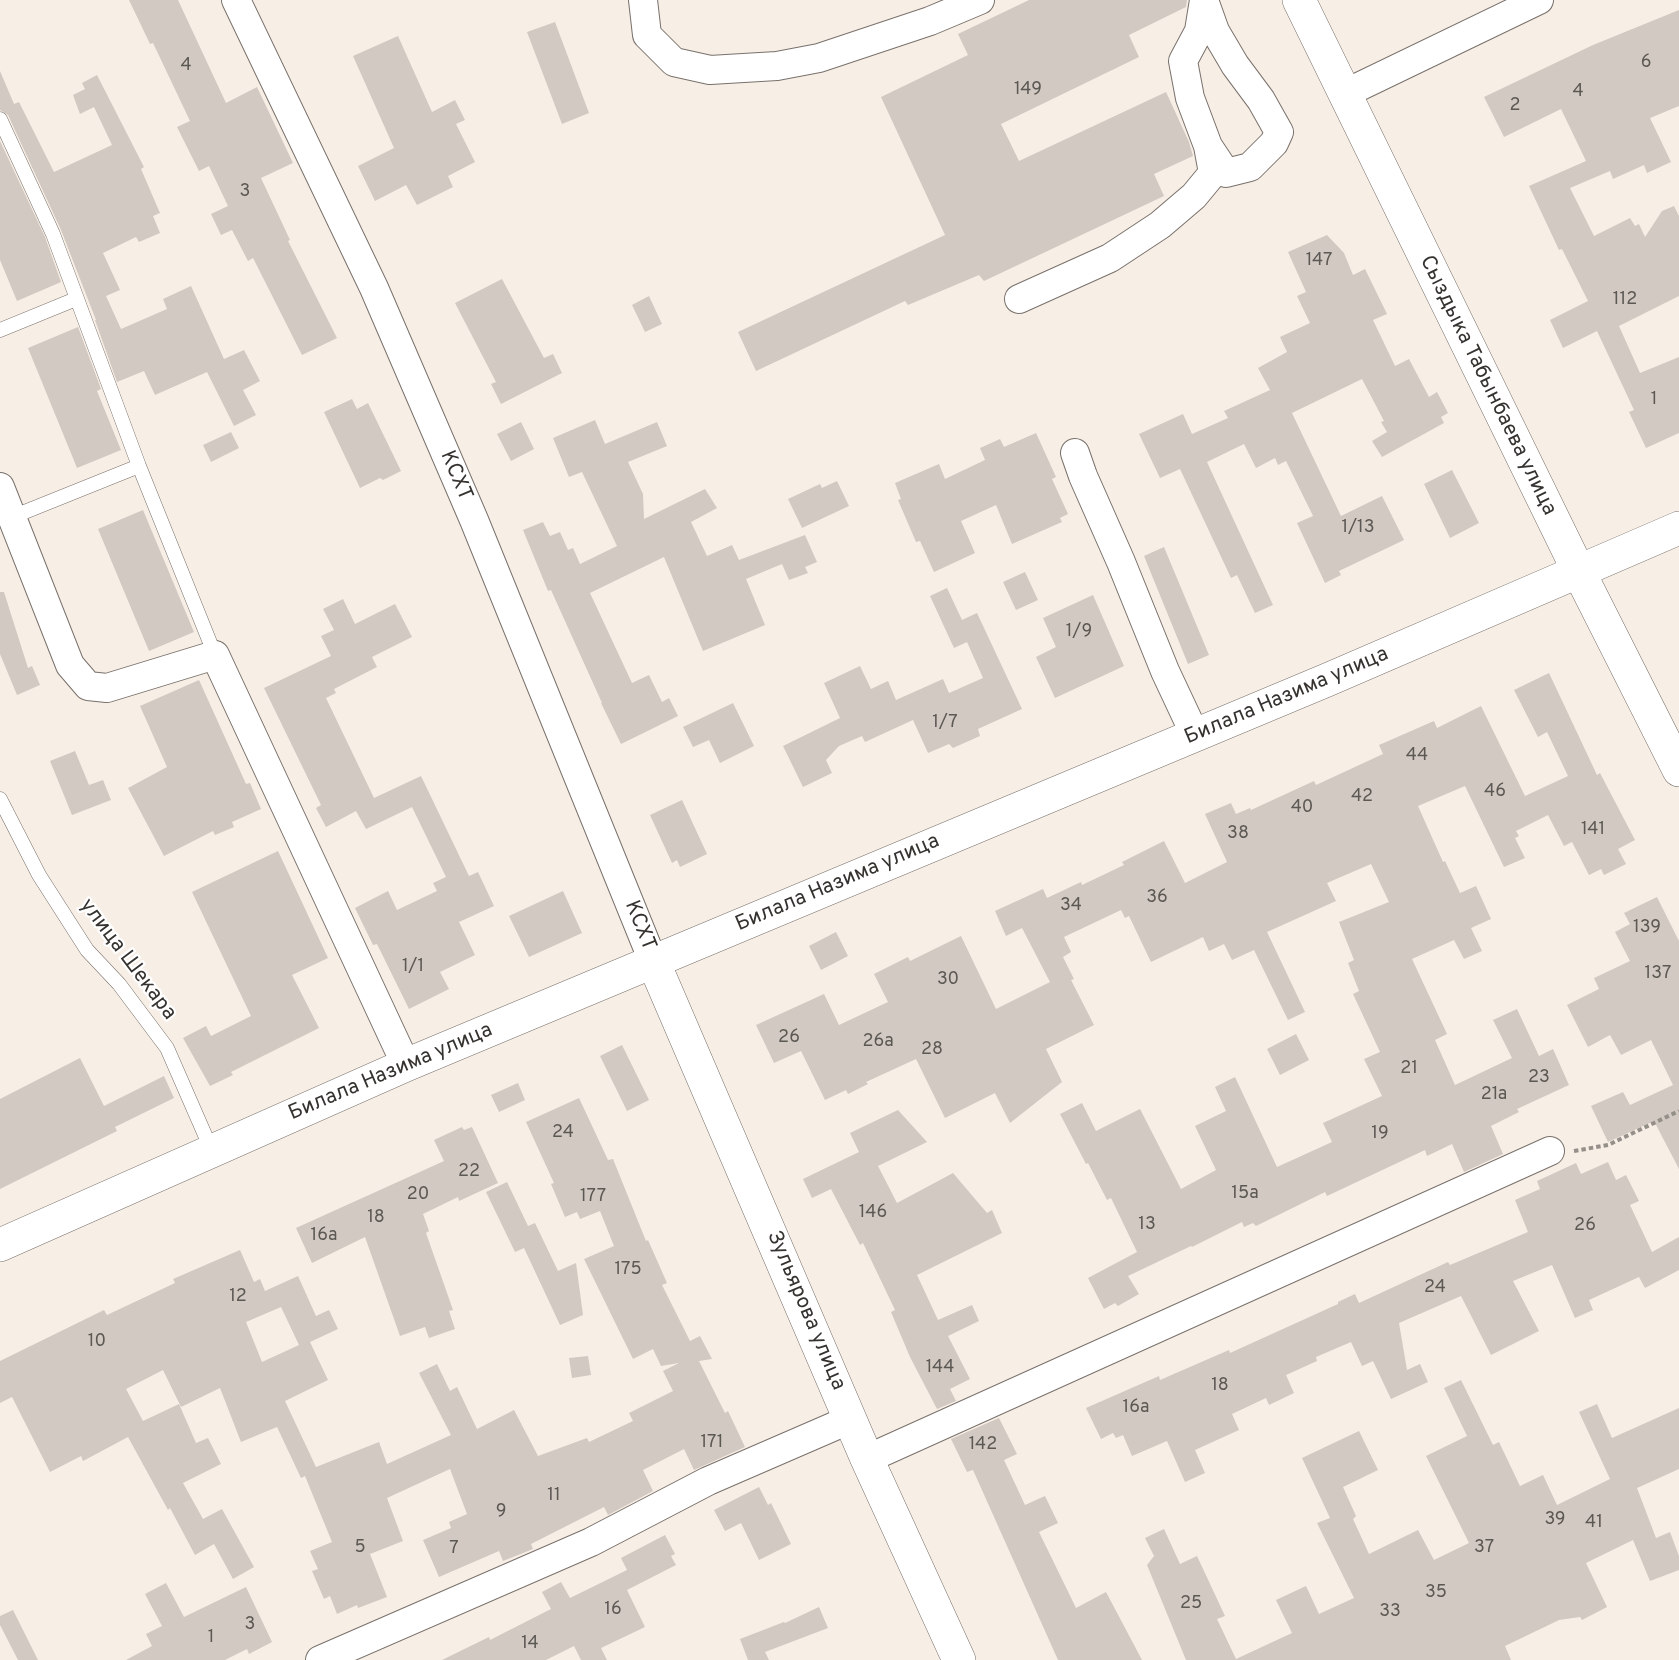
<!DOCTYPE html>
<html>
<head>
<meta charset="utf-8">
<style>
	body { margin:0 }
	canvas { display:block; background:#f7eee6 }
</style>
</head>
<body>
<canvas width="1679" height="1660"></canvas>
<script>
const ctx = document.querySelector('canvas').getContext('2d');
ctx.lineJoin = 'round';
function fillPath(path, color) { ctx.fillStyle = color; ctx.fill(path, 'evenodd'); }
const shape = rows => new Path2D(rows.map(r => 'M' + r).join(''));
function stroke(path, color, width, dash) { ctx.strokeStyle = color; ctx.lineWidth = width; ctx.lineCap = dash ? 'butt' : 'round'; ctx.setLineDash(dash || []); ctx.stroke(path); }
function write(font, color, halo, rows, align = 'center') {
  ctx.font = font + ' Overpass,sans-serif'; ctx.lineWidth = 4.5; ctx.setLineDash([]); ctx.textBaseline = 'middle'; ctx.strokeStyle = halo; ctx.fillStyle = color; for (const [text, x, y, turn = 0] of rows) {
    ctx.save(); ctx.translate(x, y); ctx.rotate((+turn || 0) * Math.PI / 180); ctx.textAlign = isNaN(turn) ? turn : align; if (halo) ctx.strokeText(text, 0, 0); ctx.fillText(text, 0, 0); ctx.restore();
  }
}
const building = shape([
	[129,0,178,0,226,103,257,87,293,163,261,178,290,240,288,241,337,338,302,355,253,258,248,261,232,230,221,235,211,214,228,206,209,166,199,171,177,127,190,121,153,43,150,44],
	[1029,0,1187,0,1186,7,1129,35,1139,57,1001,124,1019,161,1166,92,1189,142,1193,156,1154,174,1164,196,984,281,979,275,908,305,905,301,756,371,738,332,945,235,881,97,968,55,958,34],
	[1679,10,1679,106,1650,118,1671,162,1647,173,1644,165,1613,179,1610,171,1570,188,1594,236,1630,218,1635,226,1639,224,1645,237,1662,211,1674,206,1679,216,1679,296,1619,326,1640,373,1679,357,1679,433,1646,448,1629,412,1634,410,1597,331,1563,348,1550,320,1588,301,1562,249,1559,250,1529,186,1586,161,1561,109,1504,137,1484,97,1593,45],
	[555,22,589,113,562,124,527,32],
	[398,36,432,112,455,100,465,120,456,124,475,162,448,176,453,187,417,205,406,185,375,201,358,166,394,148,353,56],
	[0,71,14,104,19,102,54,172,112,145,94,107,80,114,73,95,85,89,82,83,97,75,144,167,141,169,160,213,153,216,160,233,139,242,136,237,103,253,120,290,106,296,121,329,167,309,163,299,191,286,224,359,244,350,260,381,243,390,256,415,234,426,207,372,155,395,144,371,117,382,95,320,96,320,61,230,8,115,0,110],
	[0,141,45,237,61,282,17,301,0,260],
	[1327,235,1344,253,1353,275,1365,269,1387,314,1373,320,1395,366,1409,359,1429,397,1437,392,1448,413,1441,417,1444,423,1382,457,1372,441,1387,432,1381,422,1384,421,1362,379,1292,413,1341,516,1382,496,1404,540,1339,571,1341,575,1325,583,1297,523,1313,516,1286,461,1278,465,1275,458,1256,468,1244,444,1207,462,1273,605,1255,613,1237,575,1231,578,1180,469,1160,478,1139,434,1183,414,1192,434,1228,418,1224,411,1270,390,1258,368,1287,352,1280,337,1310,323,1297,296,1306,292,1288,252],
	[502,279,544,358,553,354,562,373,501,404,491,384,496,382,455,303],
	[649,296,662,324,645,332,632,305],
	[78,327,101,389,97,391,121,450,77,468,28,348],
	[352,399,357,409,368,403,401,471,383,480,380,478,360,488,324,412],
	[595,420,605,444,657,422,667,446,628,462,643,494,644,519,705,489,717,508,691,522,707,556,732,545,739,560,805,535,817,562,805,567,808,573,789,580,782,564,746,579,765,625,703,651,664,557,590,593,632,683,649,675,662,702,669,698,678,716,621,744,601,703,602,703,551,590,548,591,523,530,543,522,550,536,560,532,568,550,573,548,580,564,617,546,582,472,569,477,553,438],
	[521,422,534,449,511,461,497,434],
	[231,432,239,448,211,462,203,445],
	[1036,433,1056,477,1052,479,1068,514,1060,518,1062,522,1012,544,996,505,961,521,975,553,934,572,920,541,916,542,898,500,901,499,895,483,939,464,945,479,985,460,980,448,1000,439,1004,447],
	[1452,470,1479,523,1450,538,1424,484],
	[837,481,849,506,802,528,788,499,820,484,822,488],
	[143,510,194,632,149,651,98,529],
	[1164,547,1209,655,1188,664,1144,556],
	[1025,572,1038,600,1016,610,1003,582],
	[947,588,962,620,977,613,1022,709,978,729,980,736,953,748,949,744,928,753,913,720,865,742,862,736,839,746,826,760,832,773,803,787,783,746,840,718,824,683,860,666,871,689,888,681,896,700,943,679,949,693,983,678,967,642,954,648,930,596],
	[0,592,4,592,28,668,32,666,40,685,17,695,0,654],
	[1093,595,1124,666,1055,698,1036,657,1056,647,1043,618],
	[343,599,355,624,395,604,412,637,372,657,377,667,334,689,336,693,326,698,374,798,421,776,469,876,478,872,494,906,459,922,475,955,440,972,449,989,409,1009,377,944,373,945,355,908,388,891,397,910,437,891,433,883,446,877,412,807,366,829,356,811,326,827,316,808,321,805,264,688,331,656,321,636,334,630,323,609],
	[1549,673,1597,775,1600,773,1635,840,1618,849,1626,864,1604,875,1601,869,1589,875,1572,842,1564,846,1548,815,1516,831,1519,836,1515,838,1525,858,1504,867,1465,786,1418,806,1443,862,1445,861,1460,893,1476,886,1491,919,1471,928,1482,951,1464,959,1454,940,1412,959,1447,1034,1435,1040,1455,1085,1512,1058,1493,1020,1517,1009,1539,1056,1553,1049,1569,1085,1517,1109,1519,1112,1491,1126,1503,1154,1464,1172,1452,1144,1427,1156,1425,1150,1327,1196,1325,1192,1256,1226,1253,1223,1244,1227,1242,1222,1192,1247,1191,1246,1128,1276,1139,1294,1118,1306,1115,1303,1104,1309,1088,1278,1137,1252,1111,1198,1107,1200,1088,1163,1086,1164,1060,1114,1082,1103,1096,1131,1140,1109,1181,1189,1216,1170,1195,1126,1226,1111,1215,1087,1235,1077,1277,1167,1332,1142,1323,1123,1382,1096,1364,1059,1380,1052,1353,994,1359,991,1348,963,1354,960,1339,922,1389,902,1371,864,1327,883,1336,901,1267,932,1305,1012,1288,1020,1254,950,1232,960,1224,944,1209,951,1203,937,1151,962,1129,916,1125,918,1121,910,1064,937,1071,952,1063,957,1074,979,1071,980,1094,1025,1046,1049,1062,1082,1010,1123,995,1093,945,1118,916,1059,866,1082,868,1084,848,1094,846,1090,825,1100,801,1051,774,1063,756,1025,824,994,839,1025,888,1002,874,974,908,957,910,961,961,936,996,1009,1050,982,1022,928,1006,936,995,911,1043,889,1047,898,1081,882,1082,885,1124,865,1122,862,1164,841,1185,883,1227,862,1205,814,1231,803,1236,814,1250,808,1251,810,1314,781,1316,785,1383,754,1379,745,1434,721,1437,728,1481,706,1525,796,1568,776,1547,732,1538,737,1514,690],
	[199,680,246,784,250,783,261,809,232,822,234,827,215,835,213,831,164,856,128,788,167,767,140,706],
	[733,703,754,746,720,763,709,740,693,747,683,727],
	[75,751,89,785,103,780,111,800,72,815,50,761],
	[682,800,707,854,680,867,677,860,672,863,650,815],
	[278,851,328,958,292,975,319,1028,231,1072,233,1075,210,1086,183,1038,206,1026,211,1036,251,1016,192,892],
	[563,891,582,933,529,957,509,916],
	[1657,897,1679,941,1679,1169,1654,1121,1608,1142,1591,1106,1623,1092,1630,1105,1673,1085,1651,1040,1621,1055,1610,1035,1588,1047,1567,1005,1599,989,1594,978,1630,961,1615,932,1630,924,1624,913],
	[836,932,848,956,821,970,809,946],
	[1296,1034,1309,1060,1280,1075,1267,1049],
	[622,1045,649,1100,627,1111,600,1056],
	[80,1058,104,1106,164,1076,174,1098,115,1127,117,1131,0,1189,0,1099],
	[518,1083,525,1100,499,1112,491,1095],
	[579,1098,608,1160,613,1159,646,1241,648,1240,667,1283,662,1285,690,1341,700,1336,712,1359,699,1361,725,1413,728,1411,745,1447,694,1470,684,1449,643,1470,653,1491,608,1515,604,1507,531,1544,533,1549,503,1561,499,1551,439,1577,423,1540,451,1528,449,1522,467,1514,450,1469,387,1498,403,1541,370,1554,387,1597,358,1608,357,1605,337,1614,330,1596,324,1599,312,1571,318,1569,310,1551,332,1542,305,1476,301,1478,277,1427,241,1442,220,1388,181,1407,163,1370,126,1389,143,1421,179,1404,196,1443,208,1438,221,1464,183,1483,203,1519,222,1509,254,1567,233,1579,214,1544,195,1555,170,1508,168,1510,128,1437,83,1461,81,1456,50,1472,12,1397,0,1403,0,1361,104,1310,107,1315,175,1283,173,1279,240,1250,254,1282,260,1279,265,1291,298,1276,316,1316,329,1310,338,1329,310,1342,328,1380,285,1401,316,1467,379,1442,387,1464,451,1435,419,1373,437,1364,450,1391,457,1387,477,1429,514,1410,538,1456,587,1438,589,1442,633,1421,629,1413,673,1391,663,1371,679,1363,661,1366,653,1349,633,1359,584,1259,614,1246,600,1211,580,1219,577,1212,565,1217,551,1184,554,1183,526,1122],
	[281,1307,299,1345,262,1362,246,1322],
	[898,1110,927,1142,878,1166,897,1203,953,1173,987,1213,992,1210,1002,1233,917,1275,938,1320,972,1305,979,1321,948,1336,970,1379,950,1389,956,1401,937,1409,910,1357,891,1312,895,1310,863,1243,860,1245,831,1189,812,1198,803,1179,859,1152,850,1133],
	[462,1127,464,1130,472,1127,498,1183,459,1201,458,1197,423,1214,429,1231,426,1233,453,1310,449,1311,455,1329,429,1338,425,1327,400,1336,365,1237,312,1263,296,1228,444,1161,434,1140],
	[1608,1162,1616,1180,1626,1175,1639,1201,1630,1205,1652,1252,1679,1237,1679,1270,1645,1288,1639,1277,1589,1300,1593,1310,1575,1318,1552,1265,1513,1281,1539,1331,1491,1355,1461,1296,1399,1323,1407,1370,1420,1364,1428,1382,1391,1399,1373,1361,1362,1366,1351,1342,1316,1357,1317,1361,1286,1375,1294,1393,1269,1405,1266,1398,1232,1414,1239,1430,1195,1450,1205,1473,1185,1482,1167,1441,1132,1456,1123,1435,1116,1438,1113,1433,1101,1439,1086,1408,1159,1376,1160,1380,1229,1350,1230,1353,1338,1304,1338,1302,1355,1294,1359,1303,1448,1262,1450,1265,1528,1232,1515,1200,1540,1189,1537,1181,1576,1163,1581,1174],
	[507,1182,528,1226,535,1223,558,1271,576,1263,583,1315,560,1325,524,1248,515,1252,486,1192],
	[588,1356,591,1375,572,1378,569,1358],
	[1461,1380,1493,1445,1499,1442,1520,1486,1543,1475,1557,1505,1610,1479,1579,1412,1597,1404,1612,1438,1679,1408,1679,1469,1637,1488,1656,1538,1670,1532,1679,1556,1679,1570,1650,1581,1633,1540,1586,1563,1607,1607,1582,1620,1580,1617,1559,1620,1505,1646,1511,1660,1186,1660,1147,1565,1154,1556,1145,1538,1164,1529,1180,1564,1197,1556,1225,1616,1217,1619,1236,1659,1292,1633,1276,1600,1306,1586,1319,1614,1354,1598,1317,1523,1330,1518,1302,1458,1359,1431,1378,1470,1343,1487,1356,1516,1353,1519,1369,1554,1418,1530,1434,1560,1469,1543,1426,1456,1467,1436,1444,1388],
	[999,1418,1017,1454,1004,1460,1025,1505,1045,1496,1058,1523,1039,1532,1076,1608,1106,1592,1142,1660,1058,1660,973,1470,967,1472,951,1439],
	[759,1487,768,1505,771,1503,791,1544,759,1560,741,1523,725,1531,714,1510],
	[665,1535,675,1554,671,1556,676,1565,627,1590,645,1627,601,1648,607,1660,581,1660,574,1646,546,1660,442,1660,489,1637,490,1640,551,1609,542,1592,561,1582,570,1598,627,1570,621,1558],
	[166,1583,184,1617,246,1587,272,1642,249,1654,247,1649,225,1660,126,1660,152,1646,146,1634,162,1626,145,1594],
	[819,1607,828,1628,765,1652,769,1660,748,1660,740,1639,784,1622,785,1623],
	[13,1610,38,1660,18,1660,0,1625,0,1616]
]);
const path = shape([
	[1574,1151,1608,1145,1679,1111]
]);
const service = shape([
	[0,119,53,234,139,466,215,655],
	[0,330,76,299],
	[12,517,139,466],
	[0,799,39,875,87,950,119,984,167,1048,212,1151]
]);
const minor = shape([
	[236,0,374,288,474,520,653,961],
	[643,0,647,35,674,62,710,70,777,66,819,58,930,21,980,0],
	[1205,3,1215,31,1235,65,1261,100,1279,132,1274,143,1250,167,1226,173,1208,146],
	[1344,94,1539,0],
	[1019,299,1110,258,1160,225,1194,196,1213,173,1208,146,1190,98,1183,61,1199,31,1204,0],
	[1075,453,1083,476,1121,562,1165,671,1195,735],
	[0,487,70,665,88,686,107,688,215,655,406,1065],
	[867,1459,1550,1151],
	[320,1660,591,1542,708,1481,851,1419]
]);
const tertiary = shape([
	[1299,0,1579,572,1679,770],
	[653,961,867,1459,959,1660],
	[0,1245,406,1065,1327,680,1679,528]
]);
const numberNames = [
	["6",1646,63],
	["4",186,66],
	["149",1028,90],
	["4",1578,92],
	["2",1515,106],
	["3",245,192],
	["147",1319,261],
	["112",1625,300],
	["1",1654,400],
	["1/13",1358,528],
	["1/9",1079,632],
	["1/7",945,723],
	["44",1417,756],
	["46",1495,792],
	["42",1362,797],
	["40",1302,808],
	["141",1593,830],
	["38",1238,834],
	["36",1157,898],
	["34",1071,906],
	["139",1647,928],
	["1/1",413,967],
	["137",1658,974],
	["30",948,980],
	["26",789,1038],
	["26а",878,1042],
	["28",932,1050],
	["21",1409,1069],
	["23",1539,1078],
	["21а",1494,1095],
	["24",563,1133],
	["19",1380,1134],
	["22",469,1172],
	["15а",1245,1194],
	["20",418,1195],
	["177",593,1197],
	["146",873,1213],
	["18",376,1218],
	["13",1147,1225],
	["26",1585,1226],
	["16а",324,1236],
	["175",628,1270],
	["24",1435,1288],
	["12",238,1297],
	["10",97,1342],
	["144",940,1368],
	["18",1220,1386],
	["16а",1136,1408],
	["171",712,1443],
	["142",983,1445],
	["11",554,1496],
	["9",501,1512],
	["39",1555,1520],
	["41",1594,1523],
	["5",360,1548],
	["37",1484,1548],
	["7",454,1549],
	["35",1436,1593],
	["25",1191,1604],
	["16",613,1610],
	["33",1390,1612],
	["3",250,1625],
	["1",211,1638],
	["14",530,1644]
];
const streetNames = [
	["Сыздыка Табынбаева улица",1487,386,64],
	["КСХТ",455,476,67],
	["Билала Назима улица",1287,697,-23],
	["Билала Назима улица",838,884,-23],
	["КСХТ",639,926,68],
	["улица Шекара",127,960,53],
	["Билала Назима улица",391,1073,-23],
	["Зульярова улица",805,1311,67]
];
fillPath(building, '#d2c9c2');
stroke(service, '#79716b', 15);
stroke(minor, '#79716b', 30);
stroke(tertiary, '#79716b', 34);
stroke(path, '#958f8a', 4, [4.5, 3]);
stroke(service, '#fff', 14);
stroke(minor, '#fff', 28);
stroke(tertiary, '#fff', 33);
write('18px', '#5c5854', null, numberNames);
write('21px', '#35322f', '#fff', streetNames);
</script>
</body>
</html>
